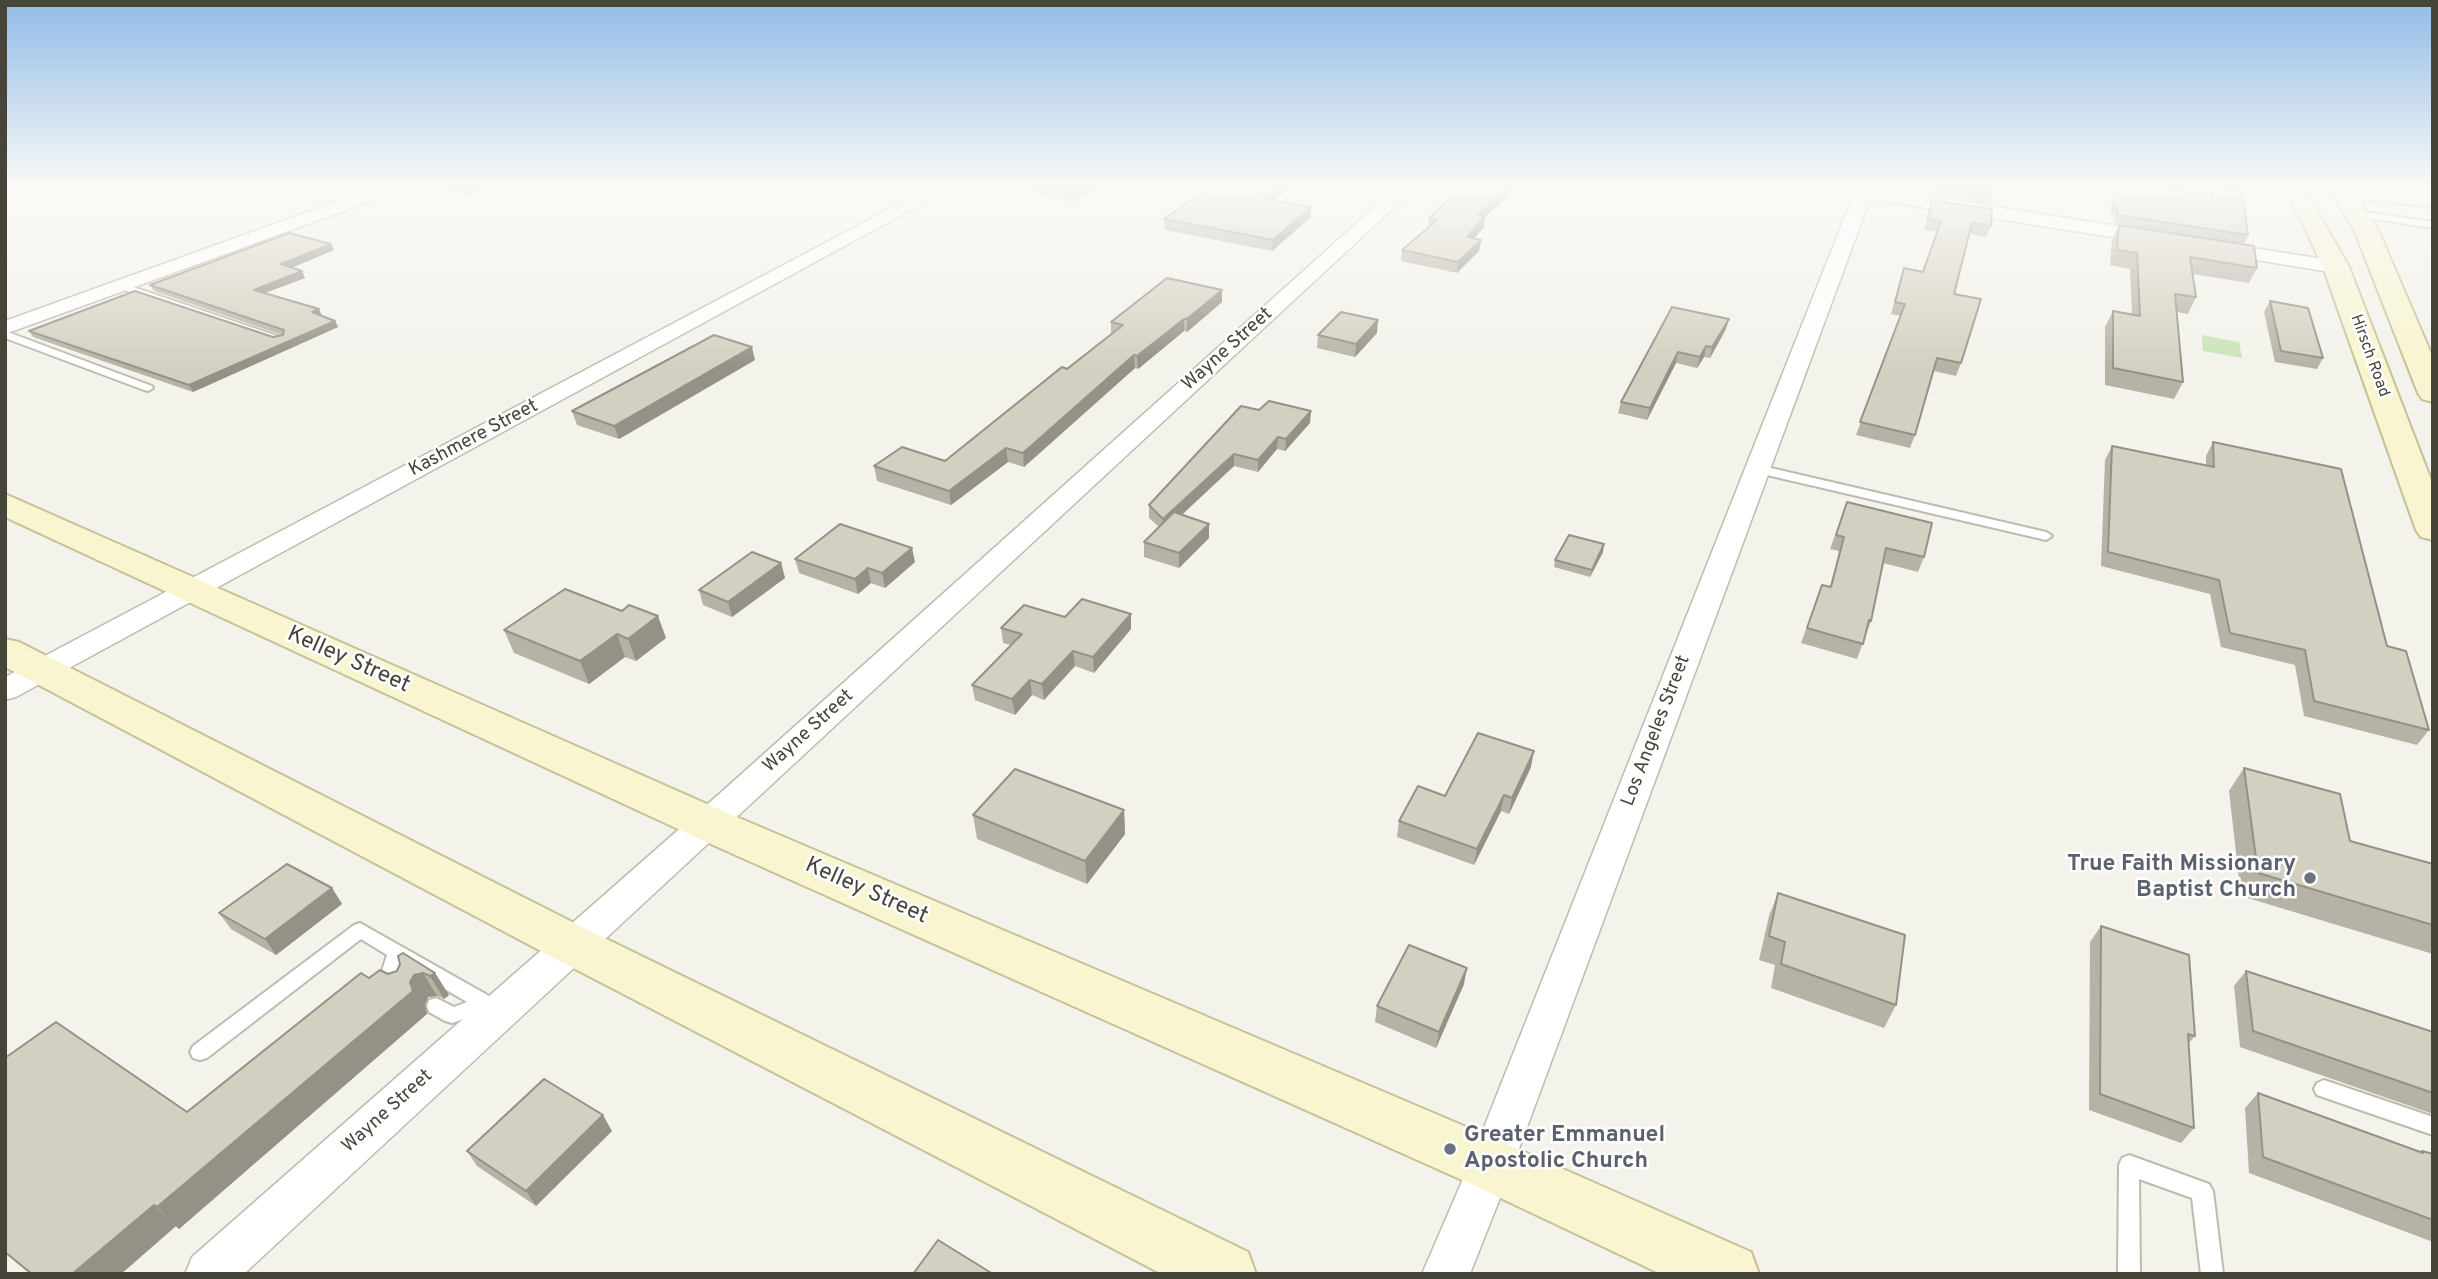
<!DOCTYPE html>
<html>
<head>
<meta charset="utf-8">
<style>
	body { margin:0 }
	#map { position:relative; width:2438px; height:1279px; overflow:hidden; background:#f3f2eb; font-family:Overpass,sans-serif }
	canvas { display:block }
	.frame { position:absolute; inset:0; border:7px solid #474439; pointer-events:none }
</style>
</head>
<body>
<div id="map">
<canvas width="2438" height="1279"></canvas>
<div class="frame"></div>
</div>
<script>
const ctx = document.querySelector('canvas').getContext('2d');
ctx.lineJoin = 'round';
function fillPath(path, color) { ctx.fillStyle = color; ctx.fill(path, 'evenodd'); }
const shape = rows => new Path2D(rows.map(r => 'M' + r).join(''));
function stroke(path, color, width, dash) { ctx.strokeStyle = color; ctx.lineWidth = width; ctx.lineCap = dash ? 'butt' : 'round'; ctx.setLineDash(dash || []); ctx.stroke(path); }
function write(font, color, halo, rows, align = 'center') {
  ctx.font = font + ' Overpass,sans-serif'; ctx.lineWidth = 5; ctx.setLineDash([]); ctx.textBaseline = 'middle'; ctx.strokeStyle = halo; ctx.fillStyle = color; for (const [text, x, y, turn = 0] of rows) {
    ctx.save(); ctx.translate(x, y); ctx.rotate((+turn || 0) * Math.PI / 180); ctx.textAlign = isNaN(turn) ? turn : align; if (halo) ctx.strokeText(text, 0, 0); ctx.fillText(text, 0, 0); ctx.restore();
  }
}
const green = shape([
	[2202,335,2239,342,2242,358,2203,351]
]);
const lane = shape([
	[2357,211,2433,222,2433,228,2354,216,2354,212,2357,211],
	[118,284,124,284,286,339,277,341,118,288,118,284],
	[5,331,152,386,153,388,148,391,144,390,5,338,5,331],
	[1758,465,2046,532,2052,536,2046,540,1754,472,1752,469,1758,465],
	[360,923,505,1005,507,1011,505,1017,498,1019,484,1012,452,1023,445,1021,429,1012,427,1006,429,1000,436,998,454,1007,467,1002,402,964,399,974,406,978,408,983,406,988,399,991,392,988,383,982,380,977,387,955,361,939,207,1058,200,1060,193,1058,190,1052,193,1046,354,925,360,923],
	[2324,1080,2433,1117,2433,1135,2317,1095,2314,1089,2317,1083,2324,1080],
	[2129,1155,2209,1184,2213,1191,2223,1274,2201,1274,2192,1198,2139,1179,2140,1274,2118,1274,2119,1165,2122,1158,2129,1155]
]);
const street = shape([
	[374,188,399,188,396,192,5,334,5,321,374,188],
	[929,188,951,188,16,697,5,700,5,677,929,188],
	[1396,188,1415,188,244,1274,185,1274,192,1257,727,787,1396,188],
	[1827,188,1874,188,2156,232,2165,238,2156,244,1870,199,1513,1165,1470,1274,1422,1274,1469,1165,1853,196,1830,192,1827,188],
	[2215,242,2336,261,2346,267,2336,273,2208,252,2206,248,2208,244,2215,242]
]);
const secondary = shape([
	[2282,188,2304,188,2349,267,2433,485,2433,540,2421,537,2416,530,2323,267,2303,224,2282,188],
	[2313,188,2382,188,2433,193,2433,207,2359,199,2379,232,2433,358,2433,402,2422,399,2418,393,2355,232,2335,197,2316,194,2313,188],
	[5,494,725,812,1511,1146,1751,1252,1759,1274,1661,1274,1471,1184,693,836,5,517,5,494],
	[5,639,19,642,590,931,1248,1252,1256,1274,1162,1274,556,959,5,667,5,639]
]);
const wall = shape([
	[433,188,489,188,468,196],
	[1028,188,1098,188,1073,202,1029,192],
	[1209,188,1289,188,1273,200,1311,207,1310,218,1272,251,1165,230,1164,219],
	[1461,188,1516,188,1485,217,1484,227,1474,238,1481,240,1479,251,1457,273,1401,261,1402,250,1428,227,1429,218],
	[1934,188,1995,188,1990,204,1932,195],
	[2113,188,2160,188,2208,195,2211,188,2220,188,2248,235,2244,244,2113,223,2114,215,2110,215],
	[1932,200,1991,226,1986,237,1969,234,1954,294,1961,363,1956,376,1934,371,1915,435,1910,448,1856,435,1901,316,1891,314,1904,268,1923,272,1937,232,1924,230],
	[2119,225,2257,268,2249,283,2193,274,2196,297,2188,314,2177,312,2183,382,2174,399,2105,385,2105,327,2113,311,2132,314,2130,269,2110,265,2112,240],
	[331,244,334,250,291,268,302,271,305,278,265,293,335,321,338,327,193,392,33,337,29,331,273,337,282,335,154,291,150,285],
	[1222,290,1222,302,1187,332,1184,331,1138,369,1135,368,1024,467,1008,462,951,505,877,481,874,466,945,461,1067,369,1111,334,1111,322],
	[2270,301,2323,358,2317,369,2275,362,2264,312],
	[1672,307,1726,329,1710,358,1704,357,1697,368,1676,363,1647,420,1618,413,1621,402],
	[1377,333,1355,357,1317,348,1318,335],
	[755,360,619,439,577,425,572,411],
	[1241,406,1310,423,1285,451,1277,449,1258,472,1234,466,1182,515,1209,524,1209,538,1179,568,1144,557,1144,542,1159,527,1149,518,1149,505],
	[2213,442,2387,646,2429,730,2417,745,2304,716,2295,665,2221,647,2210,594,2101,566,2105,460,2112,446,2206,465,2206,456],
	[1847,502,1924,557,1918,572,1883,563,1871,621,1857,659,1801,643,1822,585,1830,587,1839,551,1830,549],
	[1603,552,1590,577,1554,567,1555,560],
	[795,559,915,562,885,588,871,583,858,594,799,573],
	[781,563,785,578,732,617,703,605,699,590],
	[565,589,666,638,636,661,625,657,589,684,514,653,504,630],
	[1065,617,1131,629,1094,673,1075,666,1044,700,1032,695,1015,715,975,700,972,685,1011,645,1003,643,1001,628],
	[1531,767,1509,814,1501,811,1474,865,1397,837,1399,821,1445,796],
	[2244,768,2350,841,2433,864,2433,954,2241,896,2229,791],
	[1124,810,1125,834,1087,884,977,839,973,815],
	[332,888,342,904,276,955,231,929,219,913],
	[1778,893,1896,1005,1884,1028,1771,988,1775,965,1759,960,1769,916],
	[2101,926,2195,1036,2188,1044,2194,1128,2181,1143,2089,1110,2090,942],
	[400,964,435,973,449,995,444,999,437,996,428,997,425,1005,427,1014,179,1229,176,1226,121,1274,30,1274,5,1253,5,1058,187,1112,369,978,397,971],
	[2246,971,2433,1032,2433,1114,2240,1047,2234,986],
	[1464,984,1436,1048,1375,1022,1377,1006],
	[2258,1093,2421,1152,2422,1151,2433,1154,2433,1242,2249,1173,2245,1108],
	[612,1131,536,1206,477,1166,467,1151]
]);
const shadedWall = shape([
	[472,188,489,188,468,196,466,190],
	[1077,188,1098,188,1073,202,1072,191],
	[1276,188,1289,188,1261,209,1262,198],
	[1507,188,1516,188,1485,217,1484,227,1466,248,1467,237,1478,215],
	[1311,207,1310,218,1272,251,1273,240],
	[1481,240,1479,251,1457,273,1458,262],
	[331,244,334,250,284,271,281,264],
	[302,271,305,278,257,296,254,290],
	[1222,290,1222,302,1187,332,1187,319],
	[319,309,322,316,312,312],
	[1184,319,1184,331,1138,369,1137,356],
	[1729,319,1726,329,1710,358,1712,347],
	[1378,320,1377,333,1355,357,1356,344],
	[335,321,338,327,193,392,189,385],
	[1706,346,1704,357,1697,368,1700,357],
	[752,347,755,360,619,439,614,426],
	[1678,352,1676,363,1647,420,1650,408],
	[1134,355,1135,368,1024,467,1023,453],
	[1311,411,1310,423,1285,451,1286,439],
	[1278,437,1277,449,1258,472,1258,460],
	[1006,448,1008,462,951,505,949,491],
	[1234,454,1234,466,1163,532,1163,519],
	[1209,524,1209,538,1179,568,1179,553],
	[1604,544,1603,552,1590,577,1592,570],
	[912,548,915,562,885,588,882,573],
	[781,563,785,578,732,617,728,602],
	[868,568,871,583,858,594,855,579],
	[1131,614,1131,629,1094,673,1093,657],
	[658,616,666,638,636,661,628,639],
	[617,634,625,657,589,684,580,661],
	[1073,651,1075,666,1044,700,1042,684],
	[1030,680,1032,695,1015,715,1012,699],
	[1534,751,1531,767,1509,814,1512,798],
	[1504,795,1501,811,1474,865,1477,849],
	[1124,810,1125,834,1087,884,1085,861],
	[332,888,342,904,276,955,265,939],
	[1467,968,1464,984,1436,1048,1439,1032],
	[423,973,437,996,428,997,425,1005,427,1014,179,1229,157,1207,414,975],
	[435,973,449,995,444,999,430,976],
	[603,1115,612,1131,536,1206,526,1191],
	[154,1205,176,1226,121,1274,72,1274]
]);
const building = shape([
	[456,188,472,188,466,190,456,188],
	[1059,188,1077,188,1072,191,1059,188],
	[1209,188,1276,188,1262,198,1311,207,1273,240,1164,219,1209,188],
	[1461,188,1507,188,1478,215,1485,216,1467,237,1481,240,1458,262,1402,250,1437,220,1429,218,1461,188],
	[1967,188,1995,188,1994,192,1967,188],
	[2115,188,2160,188,2213,196,2212,188,2220,188,2242,192,2248,235,2117,215,2117,207,2114,206,2115,188],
	[1932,200,1992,209,1991,226,1972,223,1954,294,1981,299,1961,363,1937,358,1915,435,1860,422,1905,304,1895,302,1904,268,1923,272,1941,221,1928,219,1932,200],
	[2119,225,2254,246,2257,268,2190,257,2196,297,2175,294,2183,382,2113,368,2113,311,2140,316,2137,253,2117,250,2119,225],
	[289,233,331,244,281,264,302,271,254,290,319,309,312,312,335,321,189,385,29,331,135,291,273,337,283,335,284,330,150,285,289,233],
	[1167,278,1222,290,1187,319,1184,319,1137,356,1134,355,1023,453,1006,448,949,491,874,466,902,447,945,461,1062,367,1067,369,1123,325,1111,322,1167,278],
	[2270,301,2308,308,2323,358,2281,351,2270,301],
	[1672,307,1729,319,1712,347,1706,346,1700,357,1678,352,1650,408,1621,402,1672,307],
	[1341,312,1378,320,1356,344,1318,335,1341,312],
	[714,335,752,347,614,426,572,411,714,335],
	[1269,401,1311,411,1286,439,1278,437,1258,460,1234,454,1163,519,1149,505,1241,406,1259,410,1269,401],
	[2213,442,2341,469,2387,646,2406,651,2429,730,2314,701,2305,650,2230,633,2219,580,2108,552,2112,446,2214,467,2213,442],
	[1847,502,1932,523,1924,557,1886,548,1871,621,1869,620,1863,644,1807,628,1822,585,1831,587,1844,537,1836,535,1847,502],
	[1174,512,1209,524,1179,553,1144,542,1174,512],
	[840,524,912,548,882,573,868,568,855,579,795,559,840,524],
	[1569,535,1604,544,1592,570,1555,560,1569,535],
	[752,552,781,563,728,602,699,590,752,552],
	[565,589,622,611,629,605,658,616,628,639,617,634,580,661,504,630,565,589],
	[1082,599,1131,614,1093,657,1073,651,1042,684,1030,680,1012,699,972,685,1022,634,1001,628,1024,605,1065,617,1082,599],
	[1478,733,1534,751,1512,798,1504,795,1477,849,1399,821,1418,786,1445,796,1478,733],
	[2244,768,2340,794,2350,841,2433,864,2433,925,2258,873,2244,768],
	[1015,769,1124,810,1085,861,973,815,1015,769],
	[287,864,332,888,265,939,219,913,287,864],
	[1778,893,1905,935,1896,1005,1781,964,1785,942,1769,936,1778,893],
	[2101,926,2189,955,2195,1036,2188,1034,2194,1128,2100,1094,2101,926],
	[1409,945,1467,968,1439,1032,1377,1006,1409,945],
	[403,953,435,973,430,976,423,973,414,975,410,982,413,991,157,1207,154,1205,72,1274,32,1274,5,1252,5,1058,56,1022,187,1112,361,973,369,978,380,970,388,974,397,971,400,964,398,956,403,953],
	[2246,971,2433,1032,2433,1093,2253,1031,2246,971],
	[544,1079,603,1115,526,1191,467,1151,544,1079],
	[2258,1093,2423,1153,2422,1151,2433,1154,2433,1220,2263,1157,2258,1093],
	[938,1240,993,1274,913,1274,938,1240]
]);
const markers = [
	[2310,878,7,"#6b7280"],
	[1450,1149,7,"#6b7280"]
];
const farStreetnames = [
	["Hirsch Road",2369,356,70]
];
const streetNames = [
	["Wayne Street",1228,350,-42],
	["Kashmere Street",474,439,-28],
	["Los Angeles Street",1657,731,-69],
	["Wayne Street",809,732,-42],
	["Wayne Street",388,1112,-42]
];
const nearStreetnames = [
	["Kelley Street",348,661,24],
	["Kelley Street",866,892,24]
];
const nearWorshipnames = [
	["True Faith Missionary",2296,865],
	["Baptist Church",2296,891],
	["Greater Emmanuel",1464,1136,"left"],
	["Apostolic Church",1464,1162,"left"]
];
fillPath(green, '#c9e2b9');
stroke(lane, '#bebbae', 4);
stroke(street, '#bebbae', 3);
stroke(secondary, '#c5c199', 4);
fillPath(lane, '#fff');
fillPath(street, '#fff');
fillPath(secondary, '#f8f5d0');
fillPath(wall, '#b6b3a6');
fillPath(shadedWall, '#949287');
fillPath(building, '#d4d0c1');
stroke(building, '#949287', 2);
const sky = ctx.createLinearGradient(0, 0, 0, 367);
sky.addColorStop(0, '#91bce8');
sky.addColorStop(0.51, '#faf9f6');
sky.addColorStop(1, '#faf9f600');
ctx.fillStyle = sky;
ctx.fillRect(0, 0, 2438, 367);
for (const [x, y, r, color] of markers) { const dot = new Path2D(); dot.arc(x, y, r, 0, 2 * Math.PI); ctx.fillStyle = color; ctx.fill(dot); stroke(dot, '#fff', 2.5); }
write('16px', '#474439', '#fff', farStreetnames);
write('19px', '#474439', '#fff', streetNames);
write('23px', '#474439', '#fff', nearStreetnames);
write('bold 23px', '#5b616d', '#fff', nearWorshipnames, 'right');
</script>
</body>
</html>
